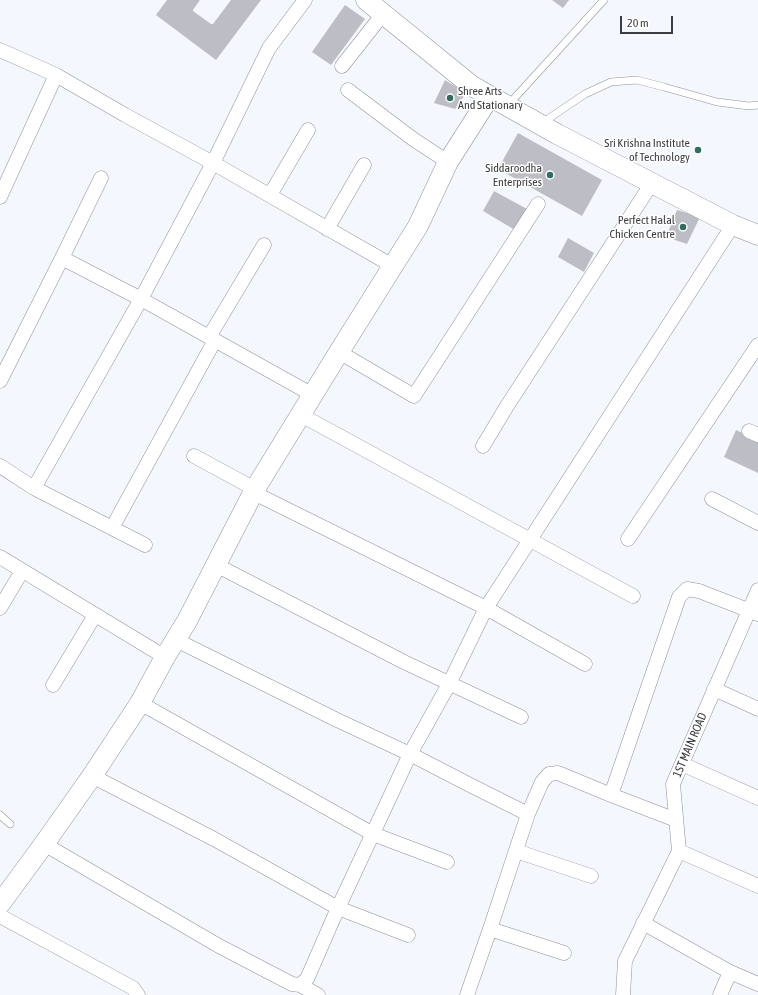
<!DOCTYPE html>
<html>
<head>
<meta charset="utf-8">
<style>
	body { margin:0 }
	#map { position:relative; width:758px; height:995px; overflow:hidden; background:#f5f7fe; font-family:"Asap Condensed",sans-serif }
	canvas { display:block }
	.scale { position:absolute; left:620px; top:16px; width:53px; height:18px; box-sizing:border-box; border:2px solid #3c3d40; border-top:0; padding-left:5px; font-size:12px; line-height:14px; white-space:nowrap; color:#3c3d40; -webkit-text-stroke:3px #fff; paint-order:stroke }
</style>
</head>
<body>
<div id="map">
<canvas width="758" height="995"></canvas>
<div class="scale">20 m</div>
</div>
<script>
const ctx = document.querySelector('canvas').getContext('2d');
ctx.lineJoin = 'round';
function fillPath(path, color) { ctx.fillStyle = color; ctx.fill(path, 'evenodd'); }
const shape = rows => new Path2D(rows.map(r => 'M' + r).join(''));
function stroke(path, color, width, dash) { ctx.strokeStyle = color; ctx.lineWidth = width; ctx.lineCap = dash ? 'butt' : 'round'; ctx.setLineDash(dash || []); ctx.stroke(path); }
function write(font, color, halo, rows, align = 'center') {
  ctx.font = font + ' "Asap Condensed",sans-serif'; ctx.lineWidth = 3; ctx.setLineDash([]); ctx.textBaseline = 'middle'; ctx.strokeStyle = halo; ctx.fillStyle = color; for (const [text, x, y, turn = 0] of rows) {
    ctx.save(); ctx.translate(x, y); ctx.rotate((+turn || 0) * Math.PI / 180); ctx.textAlign = isNaN(turn) ? turn : align; if (halo) ctx.strokeText(text, 0, 0); ctx.fillText(text, 0, 0); ctx.restore();
  }
}
const building = shape([
	[167,0,200,0,193,10,193,11,211,24,213,24,231,0,261,0,216,60,156,15],
	[552,0,569,0,563,8],
	[345,5,365,19,331,65,312,52],
	[445,80,466,93,455,109,434,103],
	[518,133,602,180,582,216,498,169],
	[494,191,527,209,515,230,483,211],
	[677,210,700,217,687,244,666,237],
	[568,238,594,253,584,272,558,257],
	[736,430,758,440,758,473,724,457]
]);
const lane = shape([
	[509,104,604,0],
	[542,123,585,94,611,82,637,80,664,87,717,102,749,106,758,105],
	[0,815,10,824]
]);
const street = shape([
	[0,50,56,75,125,115,213,163,393,266],
	[342,66,383,14],
	[348,90,413,139,448,162],
	[270,195,308,130],
	[0,197,56,75],
	[327,229,364,165],
	[62,258,141,299,313,395],
	[209,337,264,245],
	[339,352,414,396,538,204],
	[0,381,62,258,101,178],
	[301,415,633,596],
	[749,431,758,435],
	[483,446,507,406,652,183],
	[194,456,255,489],
	[0,466,34,488,145,545],
	[34,488,141,299,213,163,269,48,305,0],
	[254,493,486,608,585,664],
	[712,499,758,523],
	[112,528,215,340],
	[628,539,758,345],
	[0,557,165,657],
	[216,565,404,662,521,717],
	[0,608,22,571],
	[176,640,337,720,410,754,470,785,528,814,542,782,549,774,558,773,611,795,676,820],
	[53,685,95,615],
	[714,689,758,709],
	[140,703,373,834,447,862],
	[682,764,758,798],
	[92,776,214,839,338,908,408,935],
	[611,795,679,597,687,589,699,591,758,614],
	[44,844,219,946,292,984,300,985,307,979,338,908,410,754,449,684,486,608,733,225],
	[516,851,591,876],
	[679,851,758,886],
	[0,916,133,988,138,995],
	[643,923,730,972,758,984],
	[490,929,564,953],
	[300,985,318,995],
	[467,995,490,929,528,814],
	[623,995,625,961,679,851,673,784,758,590],
	[720,995,730,972]
]);
const secondary = shape([
	[366,0,472,86,557,134,733,225,758,235],
	[0,904,44,844,92,776,140,703,165,657,187,621,255,489,339,352,418,226,448,162,490,96]
]);
const markers = [
	[450,98,4,"#2e6f5f"],
	[698,150,4,"#2e6f5f"],
	[550,175,4,"#2e6f5f"],
	[683,227,4,"#2e6f5f"]
];
const poiNames = [
	["Shree Arts",458,91,"left"],
	["And Stationary",458,105,"left"],
	["Sri Krishna Institute",690,143],
	["of Technology",690,157],
	["Siddaroodha",542,168],
	["Enterprises",542,182],
	["Perfect Halal",675,220],
	["Chicken Centre",675,234]
];
const streetNames = [
	["1ST MAIN ROAD",690,745,-67]
];
fillPath(building, '#bdbdc5');
stroke(lane, '#8e9198', 8);
stroke(street, '#8e9198', 15);
stroke(secondary, '#8e9198', 21);
stroke(lane, '#fff', 7);
stroke(street, '#fff', 14);
stroke(secondary, '#fff', 20);
for (const [x, y, r, color] of markers) { const dot = new Path2D(); dot.arc(x, y, r, 0, 2 * Math.PI); ctx.fillStyle = color; ctx.fill(dot); stroke(dot, '#fff', 1.5); }
write('12px', '#3c3d40', '#fff', poiNames, 'right');
write('12px', '#3c3d40', '#fff', streetNames);
</script>
</body>
</html>
